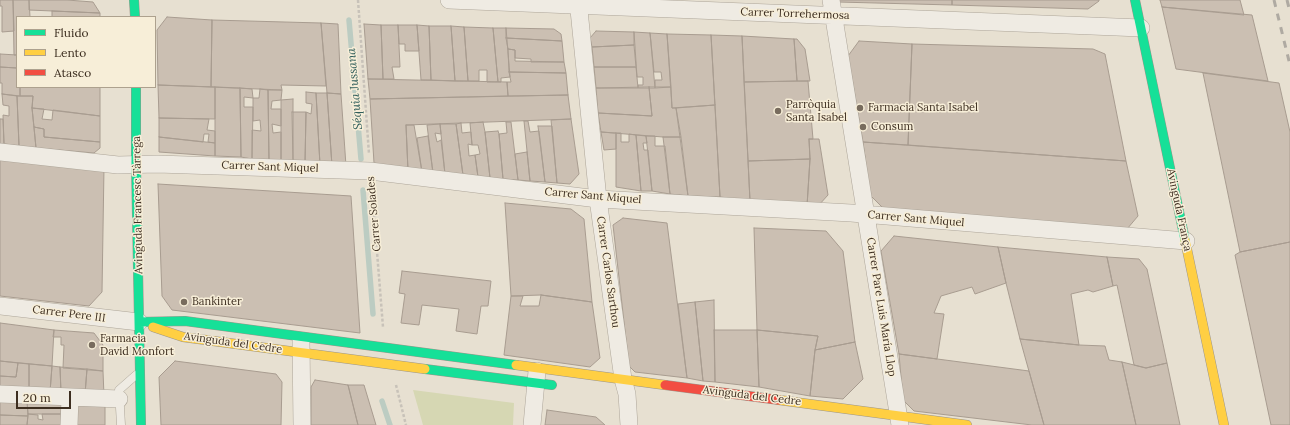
<!DOCTYPE html>
<html>
<head>
<meta charset="utf-8">
<style>
	body { margin:0 }
	#map { position:relative; width:1290px; height:425px; overflow:hidden; background:#e7e0d1; font-family:Lora,serif }
	canvas { display:block }
	.legend { position:absolute; left:16px; top:16px; width:140px; height:72px; box-sizing:border-box; background:#f7eed8; border:1px solid #ada18e; margin:0; padding:5px 7px; list-style:none; font-size:12px; color:#3d2e20 }
	.legend li { display:flex; align-items:center; gap:8px; height:20px }
	.legend b { width:20px; border:1px solid #ada18e }
	.scale { position:absolute; left:16px; top:391px; width:55px; height:18px; box-sizing:border-box; border:2px solid #3d2e20; border-top:0; padding-left:5px; font-size:12px; line-height:14px; white-space:nowrap; color:#3d2e20; -webkit-text-stroke:3px #f7eed8; paint-order:stroke }
</style>
</head>
<body>
<div id="map">
<canvas width="1290" height="425"></canvas>
<ul class="legend">
<li><b style="height:5px;background:#16e098"></b>Fluido</li>
<li><b style="height:5px;background:#ffcf43"></b>Lento</li>
<li><b style="height:5px;background:#f24e42"></b>Atasco</li>
</ul>
<div class="scale">20 m</div>
</div>
<script>
const ctx = document.querySelector('canvas').getContext('2d');
ctx.lineJoin = 'round';
function fillPath(path, color) { ctx.fillStyle = color; ctx.fill(path, 'evenodd'); }
const shape = rows => new Path2D(rows.map(r => 'M' + r).join(''));
function stroke(path, color, width, dash) { ctx.strokeStyle = color; ctx.lineWidth = width; ctx.lineCap = dash ? 'butt' : 'round'; ctx.setLineDash(dash || []); ctx.stroke(path); }
function write(font, color, halo, rows, align = 'center') {
  ctx.font = font + ' Lora,serif'; ctx.lineWidth = 3; ctx.setLineDash([]); ctx.textBaseline = 'middle'; ctx.strokeStyle = halo; ctx.fillStyle = color; for (const [text, x, y, turn = 0] of rows) {
    ctx.save(); ctx.translate(x, y); ctx.rotate((+turn || 0) * Math.PI / 180); ctx.textAlign = isNaN(turn) ? turn : align; if (halo) ctx.strokeText(text, 0, 0); ctx.fillText(text, 0, 0); ctx.restore();
  }
}
const green = shape([
	[413,390,514,403,513,425,423,425]
]);
const stream = shape([
	[349,20,361,159],
	[363,190,373,314],
	[382,401,390,425]
]);
const building = shape([
	[0,0,13,0,14,31,2,32,2,6,0,6,0,0],
	[13,0,29,0,30,17,17,17,17,55,14,55,13,0],
	[29,0,67,0,93,2,100,13,29,10,29,0],
	[838,0,952,0,952,5,838,2,838,0],
	[952,0,1099,0,1099,1,1088,9,952,5,952,0],
	[1160,0,1240,0,1244,15,1162,7,1160,0],
	[1162,7,1252,15,1268,81,1176,69,1162,7],
	[52,11,100,13,100,17,52,17,52,11],
	[167,17,212,20,211,87,158,85,157,30,167,17],
	[212,20,321,23,326,86,281,85,282,90,211,87,212,20],
	[321,23,338,24,341,94,327,93,321,23],
	[364,24,381,25,383,79,368,79,364,24],
	[381,25,398,25,400,67,392,67,394,79,383,79,381,25],
	[398,25,417,25,419,51,405,51,405,44,399,44,398,25],
	[417,25,429,26,431,80,421,80,417,25],
	[429,26,451,26,455,81,431,80,429,26],
	[451,26,464,27,468,81,455,81,451,26],
	[464,27,493,28,498,82,487,82,487,70,479,70,479,81,468,81,464,27],
	[493,28,506,28,510,77,501,78,501,82,498,82,493,28],
	[506,28,554,29,561,34,562,41,506,38,506,28],
	[596,31,634,32,634,45,592,47,590,38,596,31],
	[634,32,650,33,655,88,638,88,638,85,643,85,643,77,637,77,634,32],
	[650,33,667,34,671,87,655,88,655,80,662,80,661,72,654,72,650,33],
	[667,34,711,35,715,105,672,108,667,34],
	[711,35,742,36,750,201,720,197,711,35],
	[742,36,794,39,797,81,744,82,742,36],
	[506,38,562,41,564,62,531,62,531,59,515,58,515,50,508,49,506,38],
	[794,39,797,39,805,49,810,81,797,81,794,39],
	[859,41,912,44,908,145,863,142,848,56,859,41],
	[912,44,1093,49,1105,54,1126,161,908,145,912,44],
	[634,45,636,67,594,67,592,47,634,45],
	[508,49,515,50,515,61,564,62,566,73,509,72,508,49],
	[0,54,17,55,17,68,0,67,0,54],
	[0,67,17,68,17,87,20,87,20,96,2,94,2,83,0,83,0,67],
	[594,67,636,67,638,88,596,88,594,67],
	[509,72,566,73,568,95,508,96,507,82,511,82,509,72],
	[1203,73,1279,83,1290,132,1290,242,1240,252,1203,73],
	[368,79,507,82,508,96,370,99,368,79],
	[808,81,813,139,809,139,810,159,748,161,744,82,808,81],
	[158,85,215,87,215,119,159,118,158,85],
	[20,87,100,87,100,116,32,108,33,96,20,96,20,87],
	[215,87,240,88,241,157,215,156,215,87],
	[649,87,671,87,672,108,676,108,681,137,663,137,601,132,598,113,652,116,649,87],
	[649,87,652,116,598,113,596,88,649,87],
	[240,88,252,89,253,98,244,97,244,107,253,107,252,159,241,157,240,88],
	[260,89,268,90,269,161,252,159,252,130,261,131,260,120,253,121,253,98,259,98,260,89],
	[268,90,282,90,281,100,272,101,271,109,281,109,281,126,272,124,273,133,281,132,281,162,269,161,268,90],
	[306,92,316,93,320,165,305,163,306,112,311,114,312,104,306,103,306,92],
	[316,93,327,93,332,166,320,165,316,93],
	[327,93,341,94,346,166,332,166,327,93],
	[2,94,17,96,19,146,4,144,3,115,9,116,9,106,3,105,2,94],
	[568,95,571,119,406,125,408,171,374,163,370,99,568,95],
	[17,96,33,96,32,108,36,148,19,146,17,96],
	[293,99,293,162,281,162,281,100,293,99],
	[715,105,720,197,688,196,676,108,715,105],
	[32,108,44,109,42,119,52,120,53,110,100,116,100,142,44,137,44,129,34,127,32,108],
	[292,112,306,112,305,163,293,162,292,112],
	[159,118,209,119,207,130,215,131,215,143,208,142,209,134,204,134,203,142,159,137,159,118],
	[0,119,3,119,4,144,0,144,0,119],
	[571,119,579,174,570,184,557,183,551,120,571,119],
	[524,121,528,121,530,132,539,131,545,182,530,181,524,121],
	[483,122,485,132,490,178,478,177,475,155,480,154,478,145,472,145,470,123,483,122],
	[506,122,511,122,518,180,503,179,499,134,507,133,506,122],
	[461,123,462,133,471,132,472,145,468,144,469,156,475,155,478,177,463,175,456,124,461,123],
	[440,124,456,124,463,175,445,174,440,124],
	[440,124,441,134,435,133,437,142,441,140,445,174,433,173,427,125,440,124],
	[406,125,414,125,422,172,408,171,406,125],
	[538,126,552,126,557,183,545,182,538,126],
	[34,127,44,129,44,137,100,142,100,148,94,153,36,148,34,127],
	[498,131,499,134,503,179,490,178,485,132,498,131],
	[601,132,616,133,616,149,604,150,601,132],
	[616,133,621,133,621,142,629,142,629,134,636,135,641,191,616,187,616,133],
	[636,135,646,136,647,143,643,143,644,150,648,150,652,191,641,191,636,135],
	[428,136,433,173,422,172,417,138,428,136],
	[646,136,655,136,655,146,665,146,670,194,652,191,646,136],
	[159,137,215,143,215,156,159,152,159,137],
	[663,137,681,137,688,196,670,194,663,137],
	[809,139,819,139,828,195,818,206,807,206,810,159,809,139],
	[863,142,1126,161,1138,216,1127,229,884,209,870,195,863,142],
	[527,152,530,181,518,180,515,154,527,152],
	[0,158,104,167,102,292,89,306,0,296,0,158],
	[810,159,807,206,750,201,748,161,810,159],
	[158,184,351,196,360,333,172,310,162,296,158,184],
	[505,203,571,209,584,219,592,302,541,295,511,296,505,203],
	[623,218,667,223,687,378,635,372,629,366,613,225,623,218],
	[754,228,826,231,843,251,855,342,815,350,818,336,757,330,754,228],
	[894,236,998,247,1006,283,975,294,972,287,941,296,934,313,944,314,937,359,899,354,881,251,894,236],
	[1290,242,1290,425,1271,425,1235,255,1240,252,1290,242],
	[998,247,1107,257,1113,286,1093,292,1088,290,1071,294,1079,345,1020,339,1006,283,998,247],
	[1107,257,1139,259,1147,269,1167,363,1146,368,1134,365,1117,285,1113,286,1107,257],
	[402,271,491,281,488,306,481,306,477,334,456,331,459,309,422,305,419,325,401,323,405,294,399,293,402,271],
	[541,295,592,302,600,358,590,367,504,355,511,296,523,296,520,306,539,306,541,295],
	[714,300,715,382,703,381,695,302,714,300],
	[695,302,703,381,687,378,678,304,695,302],
	[0,323,54,330,52,366,0,361,0,323],
	[54,330,94,333,103,345,103,371,63,368,64,345,61,345,61,337,53,337,54,330],
	[714,330,757,330,759,387,715,382,714,330],
	[757,330,818,336,815,350,810,396,759,387,757,330],
	[1020,339,1079,345,1105,346,1109,360,1122,362,1136,425,1044,425,1020,339],
	[855,342,863,379,843,399,810,396,815,350,855,342],
	[899,354,1029,371,1044,425,1032,425,914,411,903,400,899,354],
	[0,361,18,363,16,377,0,376,0,361],
	[175,361,276,374,282,382,281,425,161,425,159,377,175,361],
	[1122,362,1146,368,1167,363,1180,425,1136,425,1122,362],
	[18,363,29,364,29,391,0,390,0,376,16,377,18,363],
	[29,364,52,366,50,392,29,391,29,364],
	[52,366,60,367,61,393,50,392,52,366],
	[60,367,87,369,85,394,61,393,60,367],
	[87,369,103,371,104,396,85,394,87,369],
	[315,380,348,385,358,425,311,425,311,387,315,380],
	[348,385,364,385,376,425,358,425,348,385],
	[0,398,27,400,28,416,0,415,0,398],
	[27,400,62,402,61,414,28,414,27,400],
	[76,404,105,404,105,425,75,425,76,404],
	[547,410,596,417,605,425,545,425,547,410],
	[28,414,38,415,38,419,43,420,42,414,61,414,61,425,27,425,28,414],
	[0,415,28,416,27,425,0,425,0,415]
]);
const path = shape([
	[358,0,369,154],
	[372,189,383,327],
	[396,385,406,425]
]);
const lane = shape([
	[121,425,119,390,136,375]
]);
const street = shape([
	[449,0,1141,28],
	[578,0,598,199,623,379,627,394,629,425],
	[831,0,900,425],
	[0,152,118,165,157,164,370,171,598,199,851,213,1186,241],
	[0,306,139,322],
	[301,341,302,425],
	[0,394,119,399],
	[69,425,70,398],
	[532,425,537,371]
]);
const fast = shape([
	[134,0,135,17],
	[1135,0,1185,240],
	[136,87,136,164,141,425],
	[139,322,185,321,516,365],
	[425,369,552,385]
]);
const slow = shape([
	[1185,240,1224,425],
	[153,327,183,337,425,369],
	[516,365,665,385],
	[779,400,967,425]
]);
const jam = shape([
	[665,385,779,400]
]);
const rail = shape([
	[1274,0,1290,65],
	[1287,0,1290,12]
]);
const markers = [
	[860,108,4,"#786c5e"],
	[778,111,4,"#786c5e"],
	[863,127,4,"#786c5e"],
	[184,302,4,"#786c5e"],
	[92,345,4,"#786c5e"]
];
const streetNames = [
	["Carrer Torrehermosa",795,14,2],
	["Carrer Sant Miquel",270,167,2],
	["Carrer Sant Miquel",593,196,5],
	["Avinguda Francesc Tàrrega",138,205,-91],
	["Avinguda França",1179,210,78],
	["Carrer Solades",374,214,-95],
	["Carrer Sant Miquel",916,219,5],
	["Carrer Carlos Sarthou",608,272,82],
	["Carrer Pare Luis María Llop",881,307,81],
	["Carrer Pere III",69,314,7],
	["Avinguda del Cedre",233,343,8],
	["Avinguda del Cedre",752,396,7]
];
const poiNames = [
	["Parròquia",786,105],
	["Santa Isabel",786,118],
	["Farmacia Santa Isabel",868,108],
	["Consum",871,127],
	["Bankinter",192,302],
	["Farmacia",100,339],
	["David Monfort",100,352]
];
const waterNames = [
	["Séquia Jussana",355,89,-95]
];
fillPath(green, '#d6d7b3');
stroke(stream, '#bcccc2', 5.5);
fillPath(building, '#cbbfb2');
stroke(building, '#a89c90', 1);
stroke(lane, '#ada599', 9);
stroke(street, '#ada599', 18);
stroke(fast, '#9c958a', 10);
stroke(slow, '#9c958a', 10);
stroke(jam, '#9c958a', 10);
stroke(path, '#c8c2b9', 2.5, [3, 2]);
stroke(lane, '#efebe3', 8);
stroke(street, '#efebe3', 17);
stroke(fast, '#16e098', 9);
stroke(slow, '#ffcf43', 9);
stroke(jam, '#f24e42', 9);
stroke(rail, '#afaaa2', 3, [7, 7]);
for (const [x, y, r, color] of markers) { const dot = new Path2D(); dot.arc(x, y, r, 0, 2 * Math.PI); ctx.fillStyle = color; ctx.fill(dot); stroke(dot, '#f7eed8', 1.5); }
write('11px', '#3d2e20', '#f7eed8', streetNames);
write('11px', '#3d2e20', '#f7eed8', poiNames, 'left');
write('italic 12px', '#2f5d5a', '#f7eed8', waterNames);
</script>
</body>
</html>
